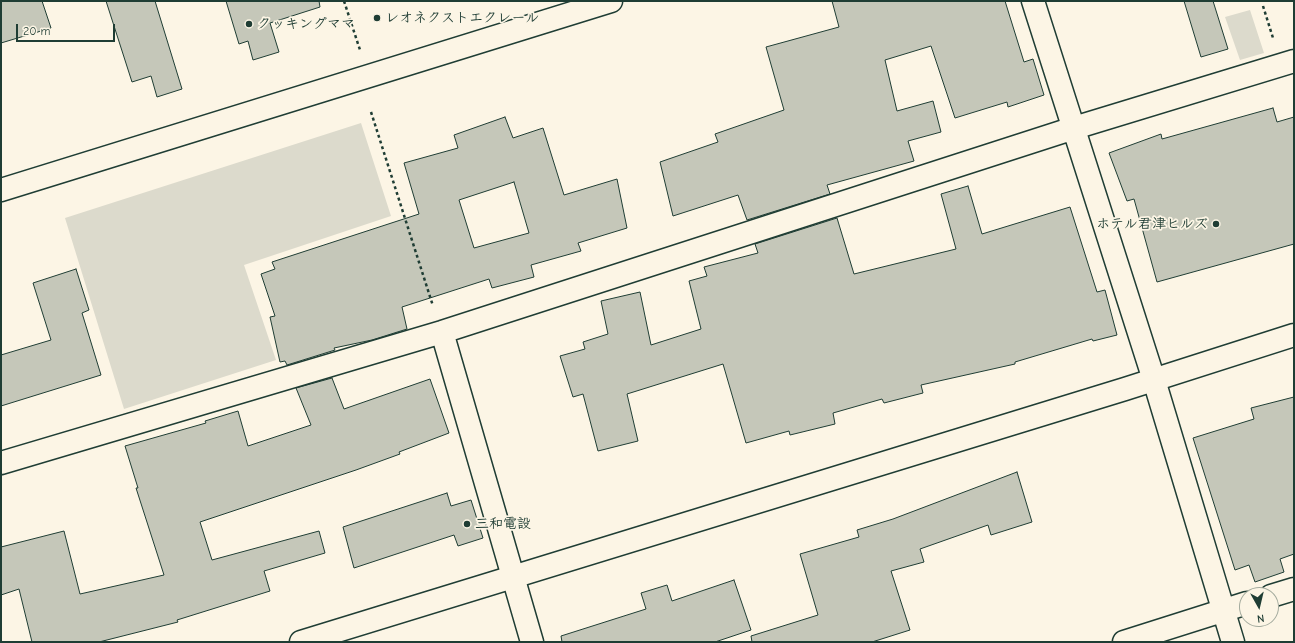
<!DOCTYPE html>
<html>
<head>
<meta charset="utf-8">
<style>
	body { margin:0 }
	#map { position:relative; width:1295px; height:643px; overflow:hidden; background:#fcf5e5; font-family:"Comic Neue",sans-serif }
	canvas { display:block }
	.frame { position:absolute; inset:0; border:2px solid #1f3d34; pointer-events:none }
	.north { position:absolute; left:1239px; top:587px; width:40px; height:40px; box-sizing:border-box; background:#fcf5e5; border:1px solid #a4ab9e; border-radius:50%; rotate:172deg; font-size:11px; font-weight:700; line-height:16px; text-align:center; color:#1f3d34 }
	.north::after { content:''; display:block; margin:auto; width:14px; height:18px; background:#1f3d34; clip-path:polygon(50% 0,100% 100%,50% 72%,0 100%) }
	.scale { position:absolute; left:16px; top:24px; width:99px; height:18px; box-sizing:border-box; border:2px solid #1f3d34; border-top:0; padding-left:5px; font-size:12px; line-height:14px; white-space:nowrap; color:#1f3d34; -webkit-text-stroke:3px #fcf5e5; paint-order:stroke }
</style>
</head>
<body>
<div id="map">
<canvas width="1295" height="643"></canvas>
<div class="frame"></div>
<div class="north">N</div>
<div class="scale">20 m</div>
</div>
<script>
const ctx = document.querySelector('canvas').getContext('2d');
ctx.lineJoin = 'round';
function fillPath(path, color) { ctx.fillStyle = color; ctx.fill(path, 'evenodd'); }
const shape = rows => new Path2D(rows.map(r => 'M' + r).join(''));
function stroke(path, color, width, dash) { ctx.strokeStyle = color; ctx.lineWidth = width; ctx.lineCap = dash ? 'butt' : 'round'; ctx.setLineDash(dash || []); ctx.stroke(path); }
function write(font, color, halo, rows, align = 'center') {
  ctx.font = font + ' "Comic Neue","Klee One",sans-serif'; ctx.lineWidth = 3.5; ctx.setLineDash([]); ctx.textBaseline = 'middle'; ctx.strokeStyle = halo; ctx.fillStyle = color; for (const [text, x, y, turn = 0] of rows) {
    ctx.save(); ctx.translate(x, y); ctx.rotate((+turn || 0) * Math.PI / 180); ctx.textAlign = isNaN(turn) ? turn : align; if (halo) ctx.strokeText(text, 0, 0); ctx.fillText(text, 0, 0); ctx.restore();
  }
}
const green = shape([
	[1250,10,1264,53,1240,60,1225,17],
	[361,123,391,216,244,265,276,360,124,409,65,218]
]);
const building = shape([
	[1,1,42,1,51,28,1,43,1,1],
	[106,1,155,1,182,89,157,97,151,76,132,82,106,1],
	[226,1,319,1,320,7,270,23,279,52,253,60,248,41,239,44,226,1],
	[832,1,1005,1,1024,62,1033,59,1044,95,1008,107,1007,102,955,118,931,46,885,60,897,111,933,101,941,132,908,141,914,161,827,185,830,194,747,220,738,195,673,216,660,162,718,142,715,134,784,110,766,47,839,27,832,1],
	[1184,1,1213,1,1228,49,1201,57,1184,1],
	[1273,108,1277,122,1294,117,1294,244,1157,282,1134,199,1127,201,1109,153,1161,134,1162,139,1273,108],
	[505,117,513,138,543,128,564,195,617,179,627,228,578,243,581,251,531,265,534,277,492,288,489,279,402,307,407,329,372,340,334,348,335,350,287,365,285,361,280,362,270,317,275,316,261,274,275,269,272,262,419,214,404,163,458,148,454,135,505,117],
	[514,182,529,233,474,248,459,200,514,182],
	[968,186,982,234,1070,207,1097,292,1105,290,1117,335,1093,341,1092,339,1015,362,1015,364,921,385,923,393,884,403,882,399,833,413,835,424,790,435,789,431,746,443,723,364,627,394,638,441,598,451,583,394,573,397,560,356,585,349,583,342,608,334,601,301,640,292,651,345,701,329,689,281,707,276,704,267,758,253,755,244,837,218,854,274,956,249,941,194,968,186],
	[76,269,89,310,82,313,101,375,1,406,1,355,51,340,33,283,76,269],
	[332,378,344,409,430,379,449,433,399,452,400,454,356,470,200,522,212,560,319,531,325,553,264,571,270,591,177,620,178,622,99,642,32,642,19,589,1,595,1,547,64,531,80,594,164,575,136,488,138,488,125,446,206,423,205,421,238,411,248,446,311,425,296,388,332,378],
	[1294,397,1294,554,1280,559,1284,572,1255,582,1249,565,1235,570,1193,438,1254,419,1251,408,1294,397],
	[1017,472,1032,522,991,535,988,525,920,549,924,562,891,571,910,630,872,642,752,642,751,636,818,615,800,554,859,537,857,530,893,519,1017,472],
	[447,493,451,506,471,500,483,538,458,546,454,535,354,568,343,527,447,493],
	[734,580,751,630,715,642,562,642,561,636,646,609,641,593,667,585,672,601,734,580]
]);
const path = shape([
	[344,1,360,50],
	[1263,6,1273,38],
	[371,112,433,306]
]);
const minor = shape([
	[1033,1,1154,380,1233,642],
	[442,332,532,642],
	[1,463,442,332,1074,128,1294,61],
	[1271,596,1294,589],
	[1124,642,1247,603]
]);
const tertiary = shape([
	[1,190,611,1],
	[301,642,1125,389,1294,335]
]);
const markers = [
	[377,18,4,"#1f3d34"],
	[249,24,4,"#1f3d34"],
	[1216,224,4,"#1f3d34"],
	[467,524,4,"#1f3d34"]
];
const poiNames = [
	["レオネクストエクレール",385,18],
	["クッキングママ",257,24],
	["ホテル君津ヒルズ",1208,224,"right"],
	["三和電設",475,524]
];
fillPath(green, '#dcdacc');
fillPath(building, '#c5c7b9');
stroke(building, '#1f3d34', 1);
stroke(minor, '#1f3d34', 25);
stroke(tertiary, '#1f3d34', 25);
stroke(path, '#1f3d34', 2.5, [3, 3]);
stroke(minor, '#fcf5e5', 22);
stroke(tertiary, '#fcf5e5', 22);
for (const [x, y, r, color] of markers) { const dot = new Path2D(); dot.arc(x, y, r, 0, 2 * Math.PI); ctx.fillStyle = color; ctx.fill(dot); stroke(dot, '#fcf5e5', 1.5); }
write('bold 14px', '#1f3d34', '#fcf5e5', poiNames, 'left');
</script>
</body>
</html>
